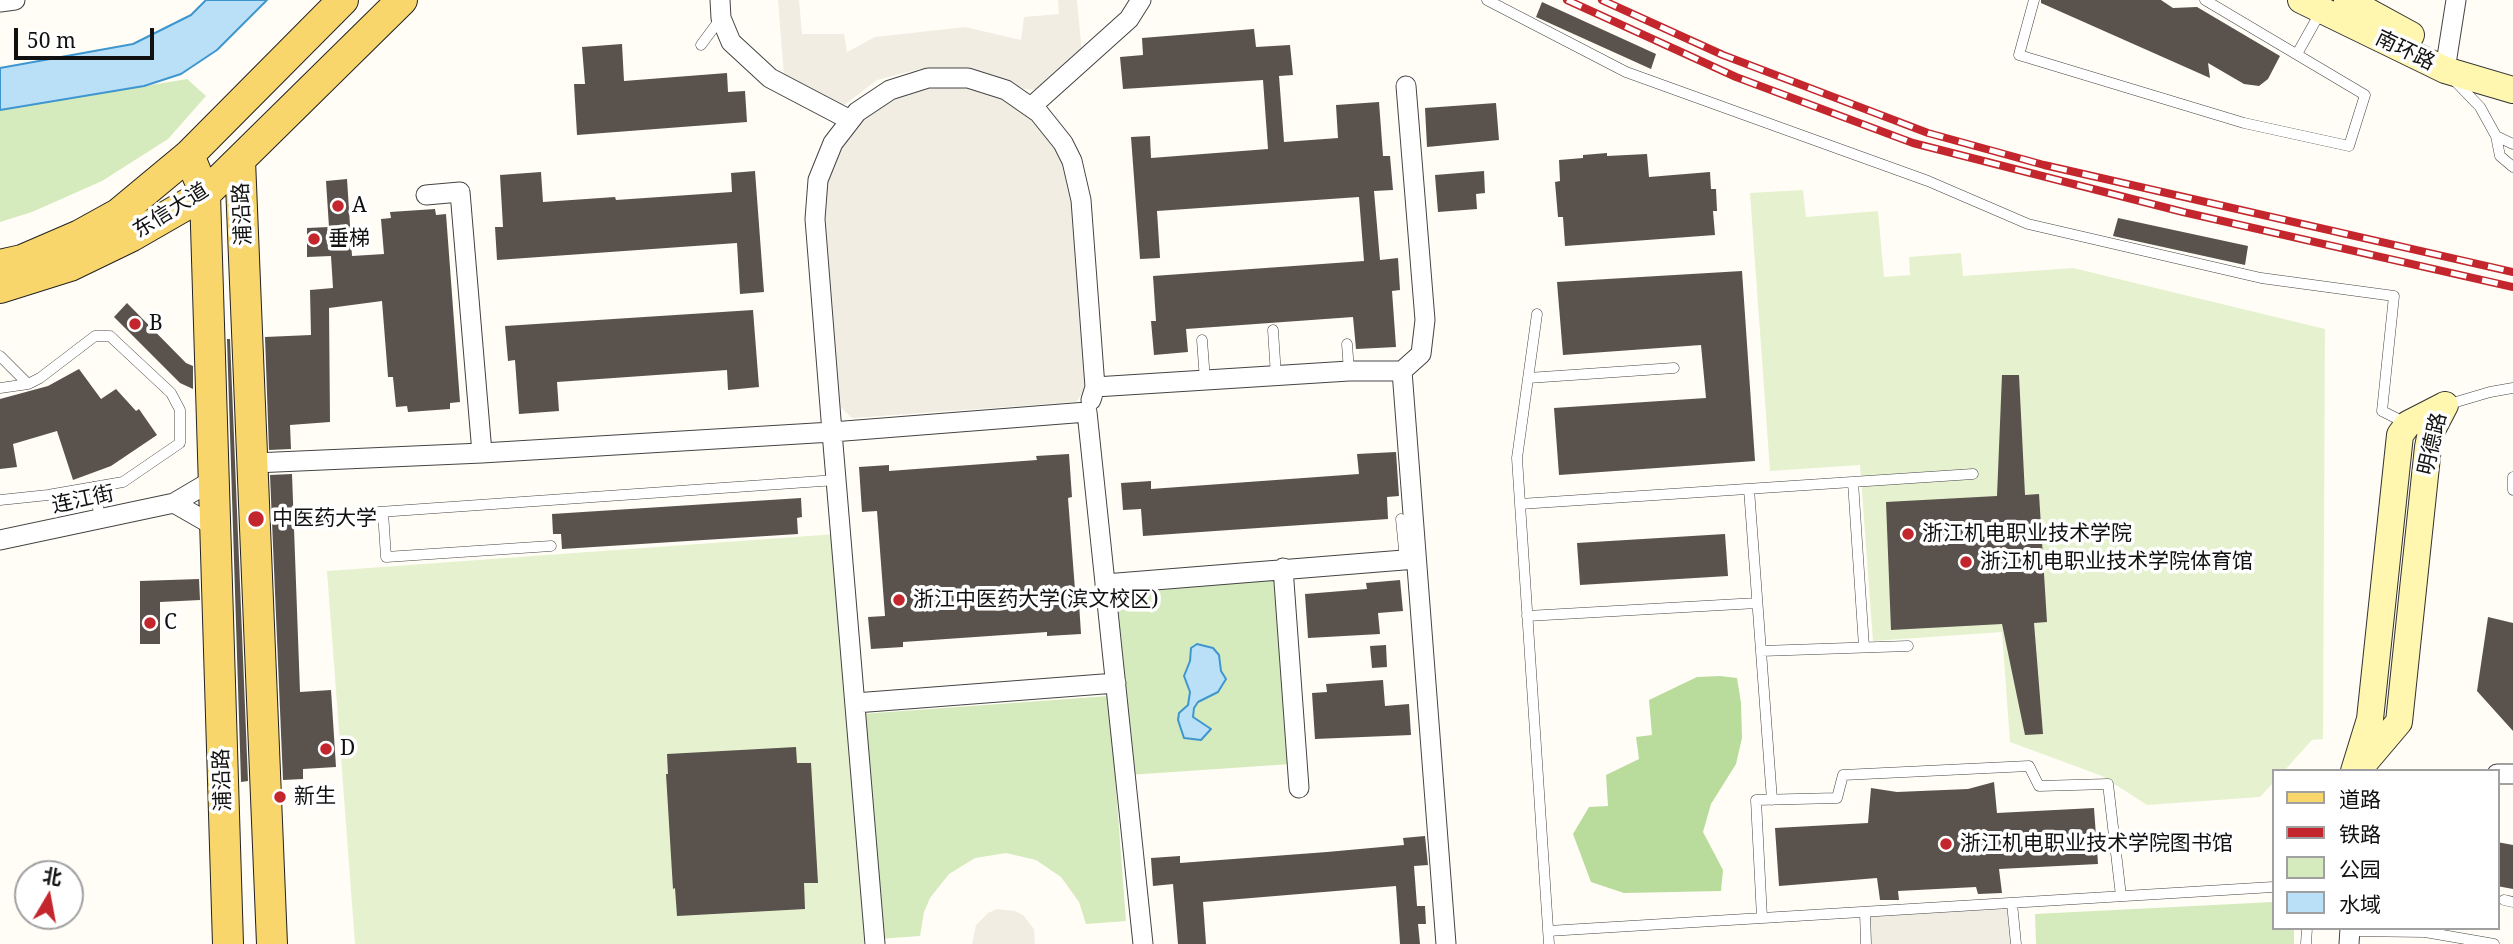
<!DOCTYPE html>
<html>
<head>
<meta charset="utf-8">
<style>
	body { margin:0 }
	#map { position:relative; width:2513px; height:944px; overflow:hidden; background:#fffdf5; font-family:"Noto Serif","Noto Sans SC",serif }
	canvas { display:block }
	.legend { position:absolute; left:2272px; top:769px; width:228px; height:161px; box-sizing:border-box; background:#fff; border:2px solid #a0a0a0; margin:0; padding:9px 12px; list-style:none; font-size:21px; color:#111 }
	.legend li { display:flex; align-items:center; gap:14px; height:35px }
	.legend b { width:35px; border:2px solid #a0a0a0 }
	.north { position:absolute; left:14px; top:860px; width:70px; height:70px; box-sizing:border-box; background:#fff; border:2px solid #a0a0a0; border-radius:50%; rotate:10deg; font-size:19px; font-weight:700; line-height:28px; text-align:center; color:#111 }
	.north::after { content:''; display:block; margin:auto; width:24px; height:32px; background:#c4262e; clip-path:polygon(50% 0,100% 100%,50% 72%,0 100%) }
	.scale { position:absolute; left:14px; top:28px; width:140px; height:32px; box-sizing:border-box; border:4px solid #111; border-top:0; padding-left:9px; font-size:21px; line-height:24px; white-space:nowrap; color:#111; -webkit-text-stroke:5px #fff; paint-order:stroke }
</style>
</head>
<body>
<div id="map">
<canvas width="2513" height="944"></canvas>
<ul class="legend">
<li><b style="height:9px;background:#f9d66b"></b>道路</li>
<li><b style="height:9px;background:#c4262e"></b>铁路</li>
<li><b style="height:19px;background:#d5ebbd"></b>公园</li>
<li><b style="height:19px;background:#b9e0f7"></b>水域</li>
</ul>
<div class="north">北</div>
<div class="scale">50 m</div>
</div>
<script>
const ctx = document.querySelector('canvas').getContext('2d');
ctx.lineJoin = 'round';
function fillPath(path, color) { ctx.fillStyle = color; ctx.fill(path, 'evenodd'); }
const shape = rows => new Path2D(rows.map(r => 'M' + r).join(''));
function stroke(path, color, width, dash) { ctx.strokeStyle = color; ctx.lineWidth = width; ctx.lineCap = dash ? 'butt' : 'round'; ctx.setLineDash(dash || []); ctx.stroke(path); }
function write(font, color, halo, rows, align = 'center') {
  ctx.font = font + ' "Noto Serif","Noto Sans SC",serif'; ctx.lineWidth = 7; ctx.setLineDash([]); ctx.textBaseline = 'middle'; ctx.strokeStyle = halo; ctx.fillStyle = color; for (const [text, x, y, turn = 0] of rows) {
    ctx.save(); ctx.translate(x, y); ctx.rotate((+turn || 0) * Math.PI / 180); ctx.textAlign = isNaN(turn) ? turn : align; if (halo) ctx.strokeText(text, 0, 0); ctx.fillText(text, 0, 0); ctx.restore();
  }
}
const green = shape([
	[187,79,206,96,168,139,102,181,32,212,0,222,0,110],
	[1277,577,1291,764,1128,775,1114,589],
	[1191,648,1219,655,1221,671,1224,675,1194,708,1193,717,1198,722,1209,726,1178,720,1188,706,1190,692,1184,675,1190,661],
	[1109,696,1126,921,1086,924,1079,902,1061,877,1036,860,1006,853,975,858,949,874,930,898,924,912,920,936,878,939,862,714],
	[2273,902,2273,928,2294,928,2294,944,2036,944,2035,914]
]);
const forest = shape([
	[1720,676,1737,678,1741,703,1742,738,1736,764,1711,804,1703,832,1723,870,1721,891,1624,893,1591,882,1573,834,1589,807,1608,806,1606,775,1639,759,1636,737,1652,735,1649,700,1697,677]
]);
const pitch = shape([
	[1803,190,1806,217,1878,211,1884,277,1910,275,1909,257,1961,253,1963,276,2073,268,2325,329,2323,739,2312,740,2284,771,2273,771,2273,783,2260,797,2147,805,2102,776,2010,742,2002,632,1873,641,1860,465,1770,471,1750,193],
	[836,534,866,944,355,944,327,571]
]);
const plaza = shape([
	[778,0,799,0,802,34,844,34,847,52,875,37,965,27,1021,40,1024,17,1059,14,1058,0,1077,0,1082,54,1038,90,1025,89,981,72,958,69,920,69,877,80,843,106,784,76],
	[939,86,977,89,1013,104,1029,116,1054,145,1063,162,1072,200,1086,389,1076,402,852,418,838,405,825,218,828,179,843,144,868,115,901,95],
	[2012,903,2016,944,1866,944,1865,912],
	[997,909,1015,911,1023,915,1034,929,1035,944,972,944,976,925,988,913]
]);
const water = shape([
	[206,0,267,0,217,50,181,74,144,86,0,110,0,68,133,44,191,15,206,0],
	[1197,644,1213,648,1219,655,1221,671,1226,679,1218,692,1198,702,1194,708,1193,717,1211,729,1201,740,1184,738,1178,720,1179,713,1188,705,1190,692,1184,676,1190,661,1191,648,1197,644]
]);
const building = shape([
	[2041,0,2161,0,2173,8,2197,7,2280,56,2268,79,2259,86,2244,84,2208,63,2210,78,2041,3],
	[1542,2,1656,54,1651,69,1536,17],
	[1254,29,1256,47,1290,45,1293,75,1279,76,1284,142,1338,138,1336,105,1379,102,1383,156,1390,156,1393,190,1374,191,1380,260,1398,258,1400,290,1392,291,1396,347,1356,349,1353,317,1186,329,1188,352,1154,355,1151,321,1156,321,1153,276,1364,261,1359,197,1157,211,1160,258,1140,259,1131,137,1150,136,1151,158,1268,149,1263,80,1123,89,1120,57,1143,55,1142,38],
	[622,44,624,81,727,73,728,92,745,91,747,122,577,135,574,84,585,84,582,47],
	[1496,103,1499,140,1427,147,1425,108],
	[1607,153,1607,156,1647,154,1649,177,1710,172,1711,189,1716,189,1717,211,1713,211,1715,235,1565,246,1563,217,1558,217,1555,182,1560,181,1559,160,1583,158,1583,155],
	[755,171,764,292,740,294,737,243,497,260,495,227,503,227,500,175,541,172,543,202,615,197,616,200,732,192,731,173],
	[1484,171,1485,193,1476,194,1477,209,1438,212,1435,175],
	[347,179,352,256,384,254,381,219,391,218,390,212,435,209,436,215,446,214,460,402,450,403,450,409,408,412,407,406,396,407,393,377,388,377,382,301,329,308,330,422,290,425,291,449,269,450,265,337,311,335,310,290,333,288,331,256,307,257,307,228,329,227,326,181],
	[2118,218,2248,246,2245,265,2113,236],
	[1742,271,1755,461,1559,475,1554,408,1706,398,1701,345,1563,355,1557,282],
	[127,303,186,363,193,366,193,389,180,383,114,317],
	[753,310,759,387,728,390,727,370,557,382,559,411,519,414,515,360,508,361,505,326],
	[227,339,230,339,248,781,241,782],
	[79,369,101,399,116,389,136,411,139,409,157,435,111,466,73,480,57,431,13,444,17,467,0,469,0,399,48,386],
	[2002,375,2019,375,2025,495,2039,494,2047,622,2034,623,2043,734,2025,735,2002,624,1891,630,1886,502,1997,496],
	[1396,452,1399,496,1387,497,1388,519,1143,536,1141,509,1123,510,1121,483,1151,481,1151,489,1359,474,1357,454],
	[1069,454,1072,497,1068,498,1076,603,1079,603,1081,634,1047,636,1047,632,903,642,903,647,871,649,868,617,885,616,877,511,862,512,859,467,889,465,889,471,1037,460,1036,456],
	[292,474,300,692,331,690,336,767,303,769,303,779,283,780,270,475],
	[801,498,802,517,797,518,798,534,562,549,561,534,553,534,552,514],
	[1725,534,1728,576,1580,585,1577,543],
	[199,579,200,600,160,602,160,644,140,644,140,581],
	[1400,580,1403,611,1378,613,1380,634,1308,638,1305,594,1367,589,1366,583],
	[2488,617,2513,623,2513,731,2477,691],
	[1386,645,1387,667,1372,668,1370,646],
	[1383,680,1385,706,1409,704,1411,735,1315,739,1312,693,1327,692,1326,684],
	[796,747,797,763,811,763,818,883,804,883,805,909,677,916,675,888,673,889,666,774,668,774,667,754],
	[1994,782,1997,813,2094,808,2098,864,1999,869,2002,893,1978,894,1976,887,1898,891,1899,900,1880,900,1877,878,1779,886,1775,828,1868,823,1871,788,1897,792,1968,789],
	[1425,836,1428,865,1414,866,1417,906,1425,906,1426,924,1418,924,1420,944,1400,944,1396,886,1203,902,1206,944,1178,944,1173,884,1153,886,1151,858,1180,856,1180,863,1327,852,1404,845,1403,838],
	[2497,842,2513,845,2513,889,2497,886]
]);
const lane = shape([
	[1487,0,1626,72,1928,181,2028,224,2261,278,2394,296,2382,411,2408,424],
	[2034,0,2019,55,2244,123,2349,146,2365,95,2205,0],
	[701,45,721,18],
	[2297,54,2321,11],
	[2455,81,2480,107,2496,136,2500,156,2513,167],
	[2496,136,2513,144],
	[1537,314,1517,458,1549,944],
	[1273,330,1276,376],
	[1202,340,1205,380],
	[1347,344,1349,371],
	[0,356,28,384],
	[1528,378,1674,368],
	[0,388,28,384,40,378,95,336,110,336,171,393,180,410,180,443,123,482,48,495,0,500],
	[2446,405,2490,392,2513,388],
	[2513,477,2513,490],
	[1853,482,1864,647],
	[93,487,101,520],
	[1749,489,1772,800],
	[1520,504,1973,474],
	[383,512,386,557,551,546],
	[365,513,836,480],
	[1401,519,1405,560],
	[1527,616,1757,603],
	[1761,651,1908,646],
	[2504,900,2513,902],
	[2012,903,2016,944],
	[1865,912,1866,944],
	[1762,918,1756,800,1837,798,1843,775,2029,766,2039,786,2108,784,2121,896],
	[1548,931,2273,887],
	[2350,931,2425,932,2494,944],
	[2306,944,2307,928]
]);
const street = shape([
	[720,0,721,18,731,42,770,78,850,120],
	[0,2,15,0],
	[2445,70,2456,0],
	[1031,107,1129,19,1141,0],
	[426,195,460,192,482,453],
	[1402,371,1421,354,1425,320,1406,86],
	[1091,400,1095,387,1349,371,1402,371,1446,944],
	[254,463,482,453,832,432,815,219,818,180,833,143,857,112,890,90,928,78,968,78,1006,90,1039,113,1063,143,1072,161,1081,200,1095,387],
	[174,503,214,526],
	[0,540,174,503,213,480],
	[1283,568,1299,788],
	[1105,584,1416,559],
	[855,703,1116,683],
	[2497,774,2513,774],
	[875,944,832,432,1087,412,1143,944],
	[2349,944,2350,928]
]);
const secondary = shape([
	[2301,0,2445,70,2513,90],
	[2347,0,2411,35],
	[2360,768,2399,722,2428,447,2431,432,2445,405],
	[2354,771,2370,719,2400,435,2408,424,2445,405]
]);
const primary = shape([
	[189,155,205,194,228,944],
	[240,160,272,944],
	[0,265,22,260,80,235,118,214,189,155,343,0],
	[0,288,70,266,132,236,205,194,402,0]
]);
const rail = shape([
	[1567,0,1736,77,1913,143,2183,212,2513,287],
	[1602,0,1723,55,1928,133,2044,165,2513,272]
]);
const markers = [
	[338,206,7,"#c4262e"],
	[314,239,7,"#c4262e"],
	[135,324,7,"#c4262e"],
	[256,519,9,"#c4262e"],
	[1908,534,7,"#c4262e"],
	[1966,562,7,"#c4262e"],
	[899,600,7,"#c4262e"],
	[150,623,7,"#c4262e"],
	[326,749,7,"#c4262e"],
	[280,797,7,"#c4262e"],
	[1946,844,7,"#c4262e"]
];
const streetNames = [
	["南环路",2405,51,26],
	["东信大道",171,211,-32],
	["浦沿路",243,214,-93],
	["明德路",2433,444,-77],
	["连江街",83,500,-12],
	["浦沿路",223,780,-92]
];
const poiNames = [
	["A",352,206],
	["垂梯",328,239],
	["B",149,324],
	["中医药大学",272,519],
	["浙江机电职业技术学院",1922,534],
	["浙江机电职业技术学院体育馆",1980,562],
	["浙江中医药大学(滨文校区)",913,600],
	["C",164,623],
	["D",340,749],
	["新生",294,797],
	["浙江机电职业技术学院图书馆",1960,844]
];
fillPath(green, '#d5ebbd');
fillPath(forest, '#b9dc9c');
fillPath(pitch, '#e6f2cf');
fillPath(plaza, '#f1ede2');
fillPath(water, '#b9e0f7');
stroke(water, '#3f96cf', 2);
fillPath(building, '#5a524d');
stroke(lane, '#444', 11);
stroke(street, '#444', 21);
stroke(secondary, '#333', 28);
stroke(primary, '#222', 32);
stroke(lane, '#fff', 10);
stroke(street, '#fff', 19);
stroke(secondary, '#fff6b0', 26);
stroke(primary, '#f9d66b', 30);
stroke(rail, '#c4262e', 8);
stroke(rail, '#fff', 5, [16]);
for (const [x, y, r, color] of markers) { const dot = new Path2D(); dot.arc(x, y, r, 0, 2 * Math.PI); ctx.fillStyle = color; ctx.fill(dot); stroke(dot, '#fff', 2.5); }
write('21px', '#111', '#fff', streetNames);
write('21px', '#111', '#fff', poiNames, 'left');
</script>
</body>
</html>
